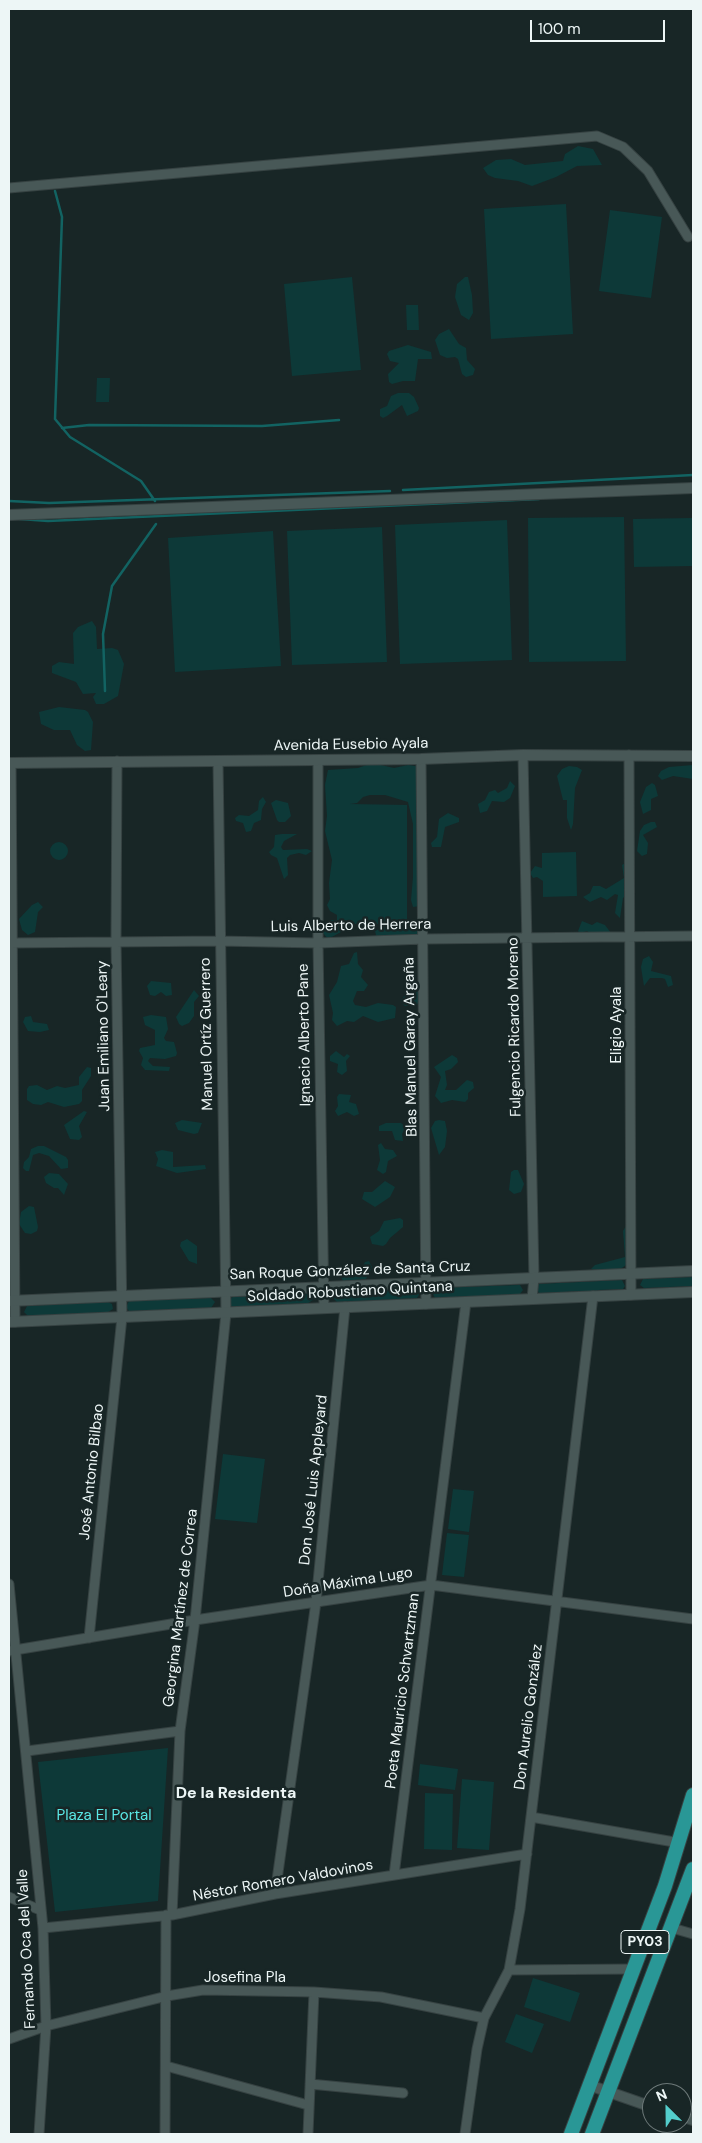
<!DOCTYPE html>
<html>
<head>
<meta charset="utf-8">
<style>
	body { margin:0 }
	#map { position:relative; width:702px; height:2143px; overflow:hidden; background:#182626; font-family:"DM Sans",sans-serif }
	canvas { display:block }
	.frame { position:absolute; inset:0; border:10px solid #edf6f6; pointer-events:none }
	.north { position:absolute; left:642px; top:2083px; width:50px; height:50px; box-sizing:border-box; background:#182626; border:1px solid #6d7979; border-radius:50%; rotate:337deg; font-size:14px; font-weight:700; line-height:20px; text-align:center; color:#edf6f6 }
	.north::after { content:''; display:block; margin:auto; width:18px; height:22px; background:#53cdcb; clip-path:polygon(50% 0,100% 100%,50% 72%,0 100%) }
	.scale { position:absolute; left:530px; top:20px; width:135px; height:22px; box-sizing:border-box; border:2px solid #edf6f6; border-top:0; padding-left:6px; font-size:15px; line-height:18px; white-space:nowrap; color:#edf6f6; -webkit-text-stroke:4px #182626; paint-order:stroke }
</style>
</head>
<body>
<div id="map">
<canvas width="702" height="2143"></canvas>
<div class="frame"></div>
<div class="north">N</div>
<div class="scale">100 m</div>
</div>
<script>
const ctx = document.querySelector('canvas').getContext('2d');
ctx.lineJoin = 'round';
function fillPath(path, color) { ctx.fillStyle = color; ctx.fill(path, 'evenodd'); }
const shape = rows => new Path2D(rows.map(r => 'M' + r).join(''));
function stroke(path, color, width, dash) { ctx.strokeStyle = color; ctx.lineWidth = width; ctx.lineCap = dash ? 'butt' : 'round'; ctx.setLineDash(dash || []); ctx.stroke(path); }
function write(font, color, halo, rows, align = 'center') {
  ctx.font = font + ' "DM Sans",sans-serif'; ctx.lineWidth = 5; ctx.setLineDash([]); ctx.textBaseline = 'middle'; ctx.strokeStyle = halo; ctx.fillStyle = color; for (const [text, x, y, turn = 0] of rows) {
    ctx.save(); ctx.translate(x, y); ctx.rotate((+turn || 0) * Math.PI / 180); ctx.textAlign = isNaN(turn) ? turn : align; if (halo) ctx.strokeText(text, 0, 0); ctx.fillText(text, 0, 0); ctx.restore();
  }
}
const green = shape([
	[578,146,593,149,602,165,577,166,556,177,532,186,518,181,495,178,488,175,483,168,496,160,511,159,525,165,563,161,565,154],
	[566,204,573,334,491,339,484,209],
	[610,210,662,217,651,298,599,291],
	[352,277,361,370,292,376,284,284],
	[465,277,468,277,472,295,473,313,469,320,461,315,455,297,457,284],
	[406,305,418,305,419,330,407,330],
	[449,329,459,344,466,348,467,360,475,369,473,375,466,377,462,374,458,359,455,357,447,358,440,355,435,340,439,334],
	[408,345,431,352,432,359,418,359,415,381,403,381,392,384,389,382,388,374,399,363,390,361,387,354,389,351],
	[97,378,110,378,109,402,96,402],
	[398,393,409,393,414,397,419,408,418,411,407,416,402,405,387,416,383,418,380,416,380,409,387,406,391,396],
	[624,517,626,661,529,662,528,518],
	[693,518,693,566,634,567,633,519],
	[507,520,512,660,400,664,395,525],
	[382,527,387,662,292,665,287,531],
	[273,531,281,666,175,672,168,538],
	[92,621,96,627,97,649,112,648,118,650,124,664,118,696,104,704,96,704,93,697,96,693,83,694,76,682,52,673,52,666,59,662,74,664,73,633,78,627],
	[59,707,85,710,88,712,93,722,91,750,85,751,77,745,70,730,54,730,41,724,39,712],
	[372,763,394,768,408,765,422,767,420,906,413,907,411,900,413,877,413,824,408,802,385,795,370,795,363,797,357,803,350,804,407,805,407,924,404,925,410,927,424,922,428,929,422,935,377,939,375,931,389,924,342,924,341,932,328,939,323,933,325,925,331,920,337,920,337,915,330,911,327,905,330,899,329,883,332,860,325,831,327,816,325,785,328,770,358,768],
	[693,765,693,779,673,776,662,780,658,776,661,771,669,767],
	[569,766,577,767,582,770,575,788,573,824,571,830,567,818,567,800,563,800,557,776,562,769],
	[510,781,515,786,510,798,504,802,492,801,487,811,480,813,478,804,485,800,489,792,495,790,498,793,507,788],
	[652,783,655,785,658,796,651,799,651,810,643,814,640,802,646,787],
	[263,797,266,802,262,809,261,820,254,823,251,831,246,832,243,823,236,821,235,818,239,815,249,816,258,810,259,801],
	[276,800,288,803,291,816,285,822,279,822,277,820,271,803],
	[448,813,459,818,459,822,445,827,441,847,432,847,431,843,437,837,439,819],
	[651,822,655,822,657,827,643,835,648,843,647,854,642,856,637,851,640,831,644,825],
	[282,834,297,834,284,841,281,847,283,850,307,849,312,851,306,855,299,853,290,855,287,858,288,875,284,879,277,858,271,855,269,852,274,847,275,835],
	'50 851a9 9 0 1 1 18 0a9 9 0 1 1-18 0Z',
	[576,852,577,896,543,897,543,881,537,877,533,878,530,873,535,866,542,868,542,853],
	[625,863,626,895,623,898,620,918,615,913,618,895,615,894,607,900,601,897,590,902,583,897,590,893,593,886,600,886,606,889,624,878,622,865],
	[38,902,43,907,38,912,35,932,28,935,22,930,19,919,32,905],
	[582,921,592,925,597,922,605,925,611,933,593,936,587,931,580,933,578,931],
	[357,952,358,964,363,970,361,977,368,985,364,991,357,991,353,1001,355,1005,366,1007,378,1003,393,1005,396,1007,395,1018,378,1022,363,1016,354,1022,347,1021,337,1026,332,1020,333,1013,329,995,337,982,341,966,349,964,354,953],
	[649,956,653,962,651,971,671,976,673,985,668,987,665,979,662,978,650,978,644,986,641,967,643,959],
	[151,981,171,983,172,995,166,996,161,992,155,996,150,995,147,986],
	[408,986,414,989,420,988,419,1002,416,1005,405,1006,402,1003,401,1000,405,995,404,990],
	[194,990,199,996,194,1002,194,1016,189,1023,182,1026,179,1024,176,1017],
	[151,1015,166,1017,168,1029,164,1038,166,1041,174,1042,177,1053,176,1056,165,1059,150,1058,148,1061,153,1066,170,1067,169,1071,145,1070,141,1065,143,1058,139,1051,140,1048,155,1045,155,1030,145,1025,143,1017],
	[31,1016,33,1022,47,1024,49,1030,40,1032,28,1031,23,1022,25,1017],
	[336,1051,344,1057,347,1054,350,1056,346,1061,347,1071,342,1075,337,1072,338,1064,330,1061,330,1056],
	[452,1055,457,1058,458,1062,451,1069,445,1071,447,1085,445,1090,456,1090,467,1080,473,1082,474,1088,468,1093,468,1099,465,1102,452,1100,441,1103,435,1096,441,1077,434,1067],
	[87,1067,91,1068,91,1076,82,1090,82,1101,79,1104,64,1107,48,1102,41,1105,33,1104,27,1100,27,1089,29,1086,37,1085,47,1090,57,1086,65,1088,79,1085,79,1077],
	[339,1094,351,1095,349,1102,356,1104,359,1114,354,1116,347,1112,338,1116,335,1111,338,1106,337,1097],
	[84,1111,87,1112,79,1126,82,1137,79,1140,70,1139,64,1125],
	[182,1120,202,1123,198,1133,194,1134,178,1130,175,1123],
	[439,1120,445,1121,447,1131,445,1147,439,1155,431,1128,435,1121],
	[386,1123,401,1123,406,1127,402,1134,403,1141,395,1140,392,1131,379,1131,379,1126],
	[381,1143,385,1149,393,1150,397,1156,388,1161,386,1172,383,1174,377,1170,380,1160,378,1145],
	[38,1146,44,1146,66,1157,68,1160,68,1168,61,1169,49,1156,39,1153,33,1155,29,1171,26,1171,23,1168,24,1162,29,1157,31,1149],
	[162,1150,173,1152,173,1167,205,1165,206,1169,177,1173,156,1166,158,1159,155,1152],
	[514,1170,518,1170,524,1184,521,1192,514,1194,509,1190,511,1172],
	[49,1173,59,1174,68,1184,64,1195,58,1188,54,1188,46,1183,44,1177],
	[385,1181,395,1187,390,1197,375,1207,362,1199,364,1192,372,1192],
	[29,1206,34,1207,38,1227,37,1231,31,1234,25,1233,19,1224,21,1212],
	[400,1218,403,1220,403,1227,390,1238,386,1244,383,1246,372,1244,370,1237,379,1231,384,1221],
	[626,1226,628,1227,629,1263,619,1270,603,1271,591,1269,595,1265,625,1257,623,1231],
	[187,1239,197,1246,197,1264,189,1261,180,1246,181,1242],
	[369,1261,372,1267,366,1279,343,1281,341,1277,349,1274,358,1275,365,1262],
	[693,1277,693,1286,644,1288,640,1285,643,1279],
	[622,1280,625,1286,623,1289,598,1290,593,1296,586,1295,585,1291,539,1293,537,1289,539,1284],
	[520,1285,523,1290,520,1294,435,1298,433,1294,435,1288],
	[417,1289,420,1293,417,1298,337,1302,333,1298,337,1293],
	[308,1294,313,1300,308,1303,233,1307,230,1305,230,1299,233,1297],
	[211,1298,215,1302,211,1308,129,1311,126,1307,129,1301],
	[108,1302,112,1304,113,1309,108,1312,28,1316,24,1312,27,1306],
	[223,1454,265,1459,257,1523,215,1519],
	[453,1489,474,1491,469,1532,448,1529],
	[447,1533,469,1535,464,1577,442,1575],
	[168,1748,158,1901,55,1912,38,1762],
	[420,1764,458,1769,455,1790,418,1785],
	[462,1779,494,1782,489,1850,457,1848],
	[425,1793,453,1794,452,1850,424,1849],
	[533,1978,580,1993,570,2022,524,2007],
	[516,2014,544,2024,532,2053,505,2042]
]);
const stream = shape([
	[55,191,62,217,55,419,70,437,141,481,155,501],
	[62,428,89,425,262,426,339,420],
	[403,490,693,475],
	[9,501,49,503,390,491],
	[20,519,48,521,539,499],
	[105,691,103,634,112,586,156,524]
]);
const minor = shape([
	[9,188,597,136,623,147,648,171,688,237],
	[523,755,534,1278,532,1299],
	[629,755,631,1295],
	[421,759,426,1304],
	[318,760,318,943,324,1308],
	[11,763,15,1322],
	[9,943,219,941,318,943,424,939,693,936],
	[9,1584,43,1928,46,2026,39,2134],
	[89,1638,122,1317,116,942,117,761],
	[9,1651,195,1620,431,1585,693,1619],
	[27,1751,180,1731],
	[531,1817,680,1843],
	[394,1875,466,1302],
	[275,1894,316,1602,345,1307],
	[9,1897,40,1910],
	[172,1915,180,1731,195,1620,226,1313,218,761],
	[43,1928,172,1915,275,1894,527,1854],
	[672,1928,693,1934],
	[509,1970,635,1969],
	[9,2039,46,2026,167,1996,203,1990,314,1992,381,1997,484,2018],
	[166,2066,308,2105],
	[310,2084,403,2093],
	[165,2134,166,1915],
	[308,2134,314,1992],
	[465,2134,477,2049,484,2018,509,1970,520,1909,593,1296]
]);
const tertiary = shape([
	[9,515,693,488],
	[9,763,421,759,523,755,693,756],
	[9,1301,693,1271],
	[9,1322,693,1292],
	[589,2085,652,2107],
	[682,2116,693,2120]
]);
const trunk = shape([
	[571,2134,665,1886,693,1795],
	[592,2134,693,1869]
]);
const shields = [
	[645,1942,48]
];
const shieldNames = [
	["PY03",645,1942]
];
const streetNames = [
	["Avenida Eusebio Ayala",351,745,-1],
	["Luis Alberto de Herrera",351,926,-1],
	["Eligio Ayala",617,1025,-90],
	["Fulgencio Ricardo Moreno",515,1027,-91],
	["Manuel Ortíz Guerrero",207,1034,-91],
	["Ignacio Alberto Pane",305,1035,-91],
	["Juan Emiliano O'Leary",104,1036,-91],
	["Blas Manuel Garay Argaña",411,1047,-91],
	["San Roque González de Santa Cruz",350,1271,-2],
	["Soldado Robustiano Quintana",350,1292,-3],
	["José Antonio Bilbao",92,1472,-84],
	["Don José Luis Appleyard",314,1480,-84],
	["Doña Máxima Lugo",348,1583,-9],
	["Georgina Martínez de Correa",181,1608,-83],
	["Poeta Mauricio Schvartzman",403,1691,-83],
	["Don Aurelio González",529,1717,-83],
	["Néstor Romero Valdovinos",283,1881,-10],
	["Fernando Oca del Valle",27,1949,-93],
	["Josefina Pla",245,1978]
];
const parkNames = [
	["Plaza El Portal",104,1816]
];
const neighbourhoodNames = [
	["De la Residenta",236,1794]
];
fillPath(green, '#0d3938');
stroke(stream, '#126362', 2.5);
stroke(minor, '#364242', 11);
stroke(tertiary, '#364242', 12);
stroke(trunk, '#364242', 16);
stroke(minor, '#485857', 9);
stroke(tertiary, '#485857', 10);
stroke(trunk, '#299796', 14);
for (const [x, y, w] of shields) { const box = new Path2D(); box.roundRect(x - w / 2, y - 11.5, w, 23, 4); ctx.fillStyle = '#182626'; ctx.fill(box); stroke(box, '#edf6f6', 1); }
write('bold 14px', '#edf6f6', null, shieldNames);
write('15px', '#edf6f6', '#182626', streetNames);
write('15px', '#5ae7e5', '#182626', parkNames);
write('bold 16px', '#edf6f6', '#182626', neighbourhoodNames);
</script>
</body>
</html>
